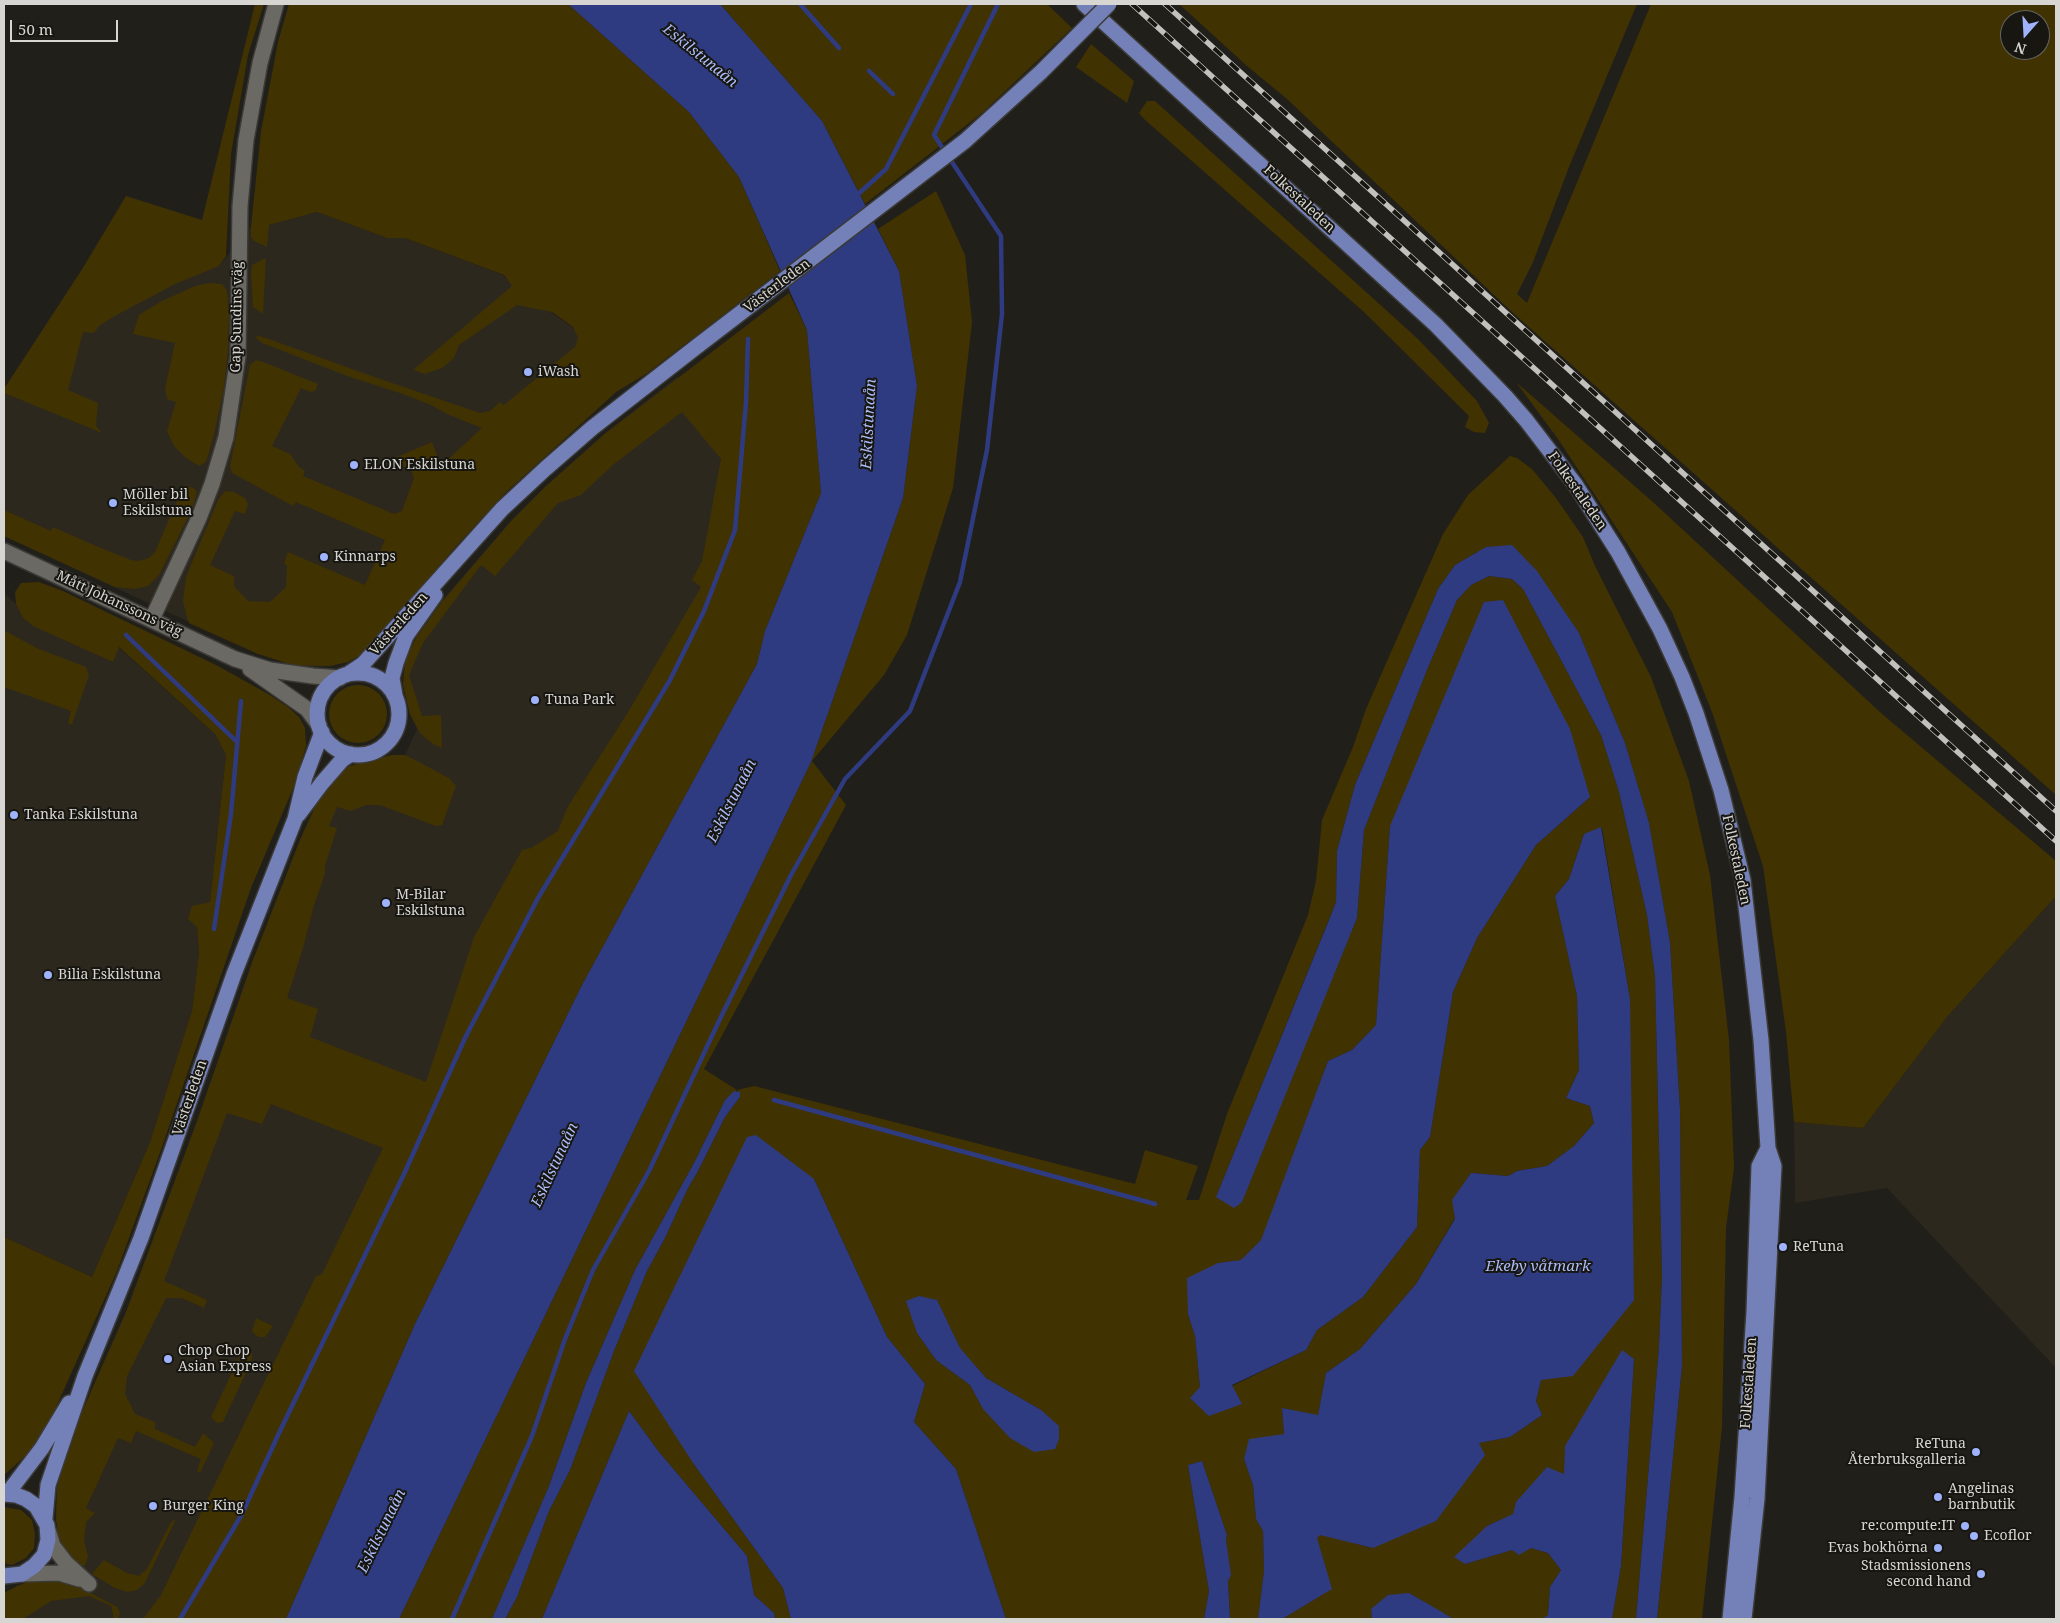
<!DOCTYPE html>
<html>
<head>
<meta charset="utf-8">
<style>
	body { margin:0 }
	#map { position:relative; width:2060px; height:1623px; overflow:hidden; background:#211f1a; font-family:"Noto Serif",serif }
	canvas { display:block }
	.frame { position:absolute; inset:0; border:5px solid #d7d6d3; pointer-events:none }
	.north { position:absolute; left:2000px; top:10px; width:50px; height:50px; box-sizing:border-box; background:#171611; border:1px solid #64635f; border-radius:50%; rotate:199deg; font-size:14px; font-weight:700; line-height:20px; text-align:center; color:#d7d6d3 }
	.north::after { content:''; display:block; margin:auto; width:18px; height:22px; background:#9fb3fd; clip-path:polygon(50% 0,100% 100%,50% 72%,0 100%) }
	.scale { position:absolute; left:10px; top:20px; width:108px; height:22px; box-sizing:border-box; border:2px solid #d7d6d3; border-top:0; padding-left:6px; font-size:15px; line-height:18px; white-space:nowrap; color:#d7d6d3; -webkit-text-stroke:4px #171611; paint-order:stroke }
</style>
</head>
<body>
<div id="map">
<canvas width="2060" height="1623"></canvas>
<div class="frame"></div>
<div class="north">N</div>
<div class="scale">50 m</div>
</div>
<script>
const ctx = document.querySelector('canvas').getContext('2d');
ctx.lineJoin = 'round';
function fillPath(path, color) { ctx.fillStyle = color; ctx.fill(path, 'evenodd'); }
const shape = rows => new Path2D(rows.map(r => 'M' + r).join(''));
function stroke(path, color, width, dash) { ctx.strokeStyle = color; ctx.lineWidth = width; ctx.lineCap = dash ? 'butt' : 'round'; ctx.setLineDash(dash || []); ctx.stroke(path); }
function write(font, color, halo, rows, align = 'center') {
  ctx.font = font + ' "Noto Serif",serif'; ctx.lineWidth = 4; ctx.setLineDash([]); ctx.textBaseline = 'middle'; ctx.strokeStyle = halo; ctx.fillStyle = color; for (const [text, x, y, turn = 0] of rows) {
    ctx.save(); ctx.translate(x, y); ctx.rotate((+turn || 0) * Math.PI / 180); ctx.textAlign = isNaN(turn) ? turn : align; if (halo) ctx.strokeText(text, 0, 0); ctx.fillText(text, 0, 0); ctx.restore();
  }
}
const built = shape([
	[317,212,387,238,405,238,503,275,512,285,582,334,616,392,505,493,456,546,385,631,348,662,330,666,314,667,293,665,258,654,4,536,4,389,81,271,219,266,251,227,269,225],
	[677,377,739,429,710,586,462,1012,158,1619,4,1619,4,1593,17,1586,47,1576,56,1561,59,1538,56,1520,57,1488,68,1444,126,1312,196,1124,253,960,300,840,346,767,392,755,405,755,417,729,410,714,403,685,416,638,440,603,511,521,546,486,605,433],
	[4,593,16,604,23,618,113,662,118,647,215,734,226,755,210,902,197,927,199,953,192,1011,150,1142,92,1277,4,1237],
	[2056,896,2056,1368,1887,1188,1795,1203,1794,1122,1863,1128,1947,1017]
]);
const green = shape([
	[255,4,264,4,248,55,231,154,226,256,219,266,175,284,113,317,99,326,94,333,83,332,68,390,98,403,96,426,102,433,4,393,4,389,81,271,126,196,202,220],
	[289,4,568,4,689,112,739,177,780,271,646,374,616,392,505,493,456,546,367,651,348,662,330,666,293,665,258,654,189,623,187,618,183,601,186,577,218,500,225,491,234,492,245,498,248,504,245,514,235,511,210,565,234,576,234,586,248,601,270,602,286,587,287,566,284,563,288,552,365,585,385,540,296,502,293,506,232,473,230,466,250,365,256,360,263,362,318,384,315,391,311,392,301,388,272,446,290,454,299,467,305,471,303,476,394,514,402,511,414,478,411,470,390,460,432,442,441,466,482,428,447,414,431,405,403,394,350,377,262,343,255,337,259,336,269,339,366,374,480,413,490,411,500,402,504,405,576,346,578,337,573,327,552,312,517,305,459,345,454,358,442,368,425,374,413,370,512,286,504,275,405,238,387,238,317,212,269,225,267,247,254,241,251,237,251,227,261,131,278,42],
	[720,4,1047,4,1072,28,982,113,865,204,822,121],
	[1179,4,1637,4,1569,167,1533,262,1517,294,1527,303,1651,4,2056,4,2056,795,1512,312,1287,99,1247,66],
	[2010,20,2040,20,2040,50,2010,50],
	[1091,44,1134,81,1127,103,1076,67],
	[1147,101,1155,101,1418,339,1477,401,1489,423,1485,433,1474,432,1465,427,1469,416,1364,312,1144,119,1139,113],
	[936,191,965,255,972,322,953,488,907,635,884,675,812,761,846,805,704,1069,737,1090,754,1086,1135,1184,1145,1150,1198,1166,1186,1200,1199,1200,1227,1114,1308,915,1316,881,1322,820,1353,747,1366,709,1443,534,1468,495,1510,456,1517,458,1532,469,1556,498,1583,537,1595,566,1651,677,1689,781,1710,875,1729,1040,1734,1168,1726,1228,1722,1427,1702,1619,1657,1619,1682,1366,1680,1110,1670,942,1649,824,1625,743,1579,633,1560,607,1486,547,1455,565,1438,589,1355,785,1337,851,1336,902,1216,1197,1326,993,1357,918,1364,830,1427,670,1457,600,1471,585,1489,576,1512,579,1523,589,1601,735,1619,792,1647,915,1655,976,1662,1276,1659,1347,1636,1619,1612,1619,1621,1566,1634,1359,1564,1474,1514,1514,1487,1526,1465,1564,1512,1550,1531,1548,1548,1553,1561,1570,1550,1587,1548,1615,1542,1619,1453,1619,1409,1593,1371,1609,1372,1619,1282,1619,1331,1589,1316,1538,1320,1534,1373,1548,1479,1443,1510,1437,1542,1415,1536,1401,1630,999,1602,828,1584,834,1569,879,1555,896,1577,996,1579,1070,1566,1098,1590,1106,1594,1123,1574,1146,1547,1166,1517,1171,1508,1176,1471,1173,1453,1200,1455,1218,1416,1284,1360,1349,1326,1373,1318,1416,1282,1408,1284,1434,1244,1459,1253,1485,1256,1519,1263,1531,1264,1571,1258,1619,1230,1619,1226,1540,1227,1535,1202,1461,1188,1465,1209,1591,1204,1619,1006,1619,956,1469,914,1422,925,1384,887,1337,814,1179,693,1463,783,1588,791,1619,775,1619,774,1613,754,1595,747,1556,659,1452,629,1411,542,1619,505,1619,517,1597,549,1511,570,1470,614,1351,647,1271,665,1238,688,1188,697,1173,725,1117,740,1097,737,1090,725,1100,694,1163,635,1270,586,1383,549,1486,492,1619,399,1619,811,762,903,498,917,386,899,271,878,229],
	[1590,797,1536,845,1477,938,1453,992,1430,1137,1420,1150,1417,1227,1363,1297,1317,1330,1306,1350,1232,1386,1242,1404,1200,1387,1195,1336,1188,1314,1218,1263,1241,1261,1262,1240,1328,1061,1352,1050,1376,1025,1390,826],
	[937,1301,960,1349,986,1378,1041,1410,983,1409,970,1385,936,1360,917,1333],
	[266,258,263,314,253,307,251,272,252,265],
	[209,283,222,284,227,291,229,313,228,350,224,387,214,435,206,462,199,466,186,458,174,446,167,431,176,402,167,399,165,389,175,343,133,334,139,315,162,301,195,286],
	[789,293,807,330,821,493,765,631,757,664,582,985,415,1324,286,1619,143,1619,161,1595,316,1276,322,1274,383,1148,271,1104,262,1124,227,1113,164,1281,207,1300,204,1308,182,1298,166,1298,127,1376,125,1394,135,1414,155,1422,155,1429,195,1447,203,1433,214,1443,200,1473,197,1471,201,1459,136,1431,131,1443,118,1438,86,1508,95,1513,86,1522,84,1540,88,1557,85,1565,80,1568,69,1559,59,1538,56,1520,57,1488,68,1444,126,1312,196,1124,253,960,300,840,318,800,332,779,346,767,392,755,405,755,419,762,449,778,456,786,442,825,436,826,380,805,366,805,351,811,337,807,329,826,337,828,325,866,325,874,314,905,303,948,287,998,318,1009,310,1037,426,1082,474,937,522,850,531,848,558,831,567,808,630,709,701,587,692,580,702,561,721,459,682,412,614,464,581,495,558,503,495,576,481,565,423,643,409,675,422,716,441,715,442,748,433,744,420,733,410,714,403,685,405,660,416,638,441,603,511,521,546,486,606,433],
	[1516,382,1654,503,1881,713,2056,861,2056,896,1947,1017,1863,1128,1794,1122,1786,1032,1763,866,1712,712,1672,612,1558,439],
	[184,485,194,488,197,492,192,509,159,575,148,586,135,589,115,587,4,536,4,510,51,531,53,527,96,546,131,560,139,561,149,558,155,552],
	[39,582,63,591,218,666,268,694,288,707,299,717,305,728,306,746,294,786,251,888,162,1147,117,1271,40,1443,4,1475,4,1237,92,1277,150,1142,192,1011,199,953,197,927,188,919,192,906,210,902,226,755,215,734,119,647,113,662,33,626,23,618,16,604,15,592,21,583],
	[5,631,39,649,86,667,89,675,72,724,68,724,71,711,4,687],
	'329 714a29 29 0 1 1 58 0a29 29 0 1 1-58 0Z',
	[256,1318,273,1326,265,1337,259,1337,252,1332],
	[246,1349,252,1353,252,1360,223,1422,217,1423,211,1417,242,1351],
	[4,1507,21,1510,32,1520,35,1534,34,1548,26,1558,12,1565,4,1563],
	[176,1519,151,1570,144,1584,137,1590,128,1592,115,1588,92,1574,104,1560,127,1573,139,1576,147,1569,171,1522],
	[59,1579,72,1583,117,1607,120,1613,118,1619,114,1619,111,1606,89,1596,51,1601,23,1619,4,1619,4,1593,17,1586,33,1580]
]);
const water = shape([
	[568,4,720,4,822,121,899,271,917,386,903,498,811,762,399,1619,286,1619,415,1324,582,985,757,664,765,631,821,493,807,330,739,177,689,112],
	[1512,545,1537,571,1579,633,1625,743,1649,823,1670,942,1680,1110,1682,1366,1657,1619,1636,1619,1659,1347,1662,1276,1655,976,1647,915,1619,792,1601,735,1523,589,1512,579,1489,576,1471,585,1457,600,1427,670,1364,830,1357,918,1242,1202,1234,1208,1216,1197,1329,920,1336,902,1337,851,1355,785,1438,589,1455,565,1486,547],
	[1503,600,1570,729,1590,797,1536,845,1477,938,1453,992,1430,1137,1420,1150,1417,1227,1363,1297,1317,1330,1306,1350,1232,1385,1242,1404,1209,1416,1190,1398,1200,1387,1195,1336,1188,1314,1187,1278,1218,1263,1241,1260,1261,1240,1328,1061,1352,1050,1376,1025,1390,826,1484,602],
	[1601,827,1630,999,1634,1300,1573,1376,1541,1380,1536,1401,1542,1415,1510,1437,1479,1443,1485,1455,1436,1521,1373,1548,1320,1535,1317,1538,1332,1589,1282,1619,1258,1619,1264,1571,1263,1531,1256,1519,1253,1485,1244,1459,1249,1439,1284,1434,1282,1408,1318,1415,1326,1373,1360,1349,1416,1284,1455,1219,1452,1200,1471,1173,1508,1176,1517,1171,1547,1166,1574,1146,1594,1123,1590,1106,1566,1098,1579,1070,1577,996,1555,896,1569,879,1584,834],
	[734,1091,740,1092,740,1097,725,1117,697,1173,688,1188,665,1238,647,1271,614,1351,570,1470,549,1511,517,1597,505,1619,492,1619,549,1486,586,1383,635,1270,694,1163,725,1100],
	[756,1135,814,1179,887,1337,925,1384,914,1422,956,1469,1006,1619,791,1619,783,1588,693,1463,634,1371,747,1137],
	[919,1296,937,1300,960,1348,986,1378,1041,1410,1059,1426,1059,1439,1055,1449,1034,1452,1010,1438,983,1409,970,1385,936,1360,917,1333,906,1301],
	[1622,1350,1634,1359,1621,1566,1612,1619,1542,1619,1548,1615,1550,1587,1561,1570,1548,1553,1531,1548,1519,1555,1512,1550,1465,1564,1454,1557,1487,1526,1513,1514,1516,1502,1547,1467,1564,1474,1565,1446],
	[629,1411,659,1452,747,1556,754,1595,774,1613,775,1619,542,1619],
	[1202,1461,1227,1535,1226,1540,1231,1575,1228,1581,1230,1619,1204,1619,1209,1591,1188,1465],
	[1409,1593,1442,1612,1453,1619,1372,1619,1371,1609,1388,1595]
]);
const stream = shape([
	[800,4,839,48],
	[869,71,893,94],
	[856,196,886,169,971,4],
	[126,635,237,742],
	[214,929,231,814,241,701],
	[774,1100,1155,1204],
	[180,1619,242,1514,279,1433,404,1174,465,1038,538,898,670,680,704,611,735,530,746,403,748,339],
	[452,1619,532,1436,565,1339,593,1270,649,1171,718,1023,791,875,845,779,910,711,960,582,987,450,1002,314,1001,236,934,135,998,4]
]);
const minor = shape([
	[4,551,235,659,270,670,313,676,340,678],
	[152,619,199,518,212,484,226,437,238,356,240,206,246,140,260,63,276,4],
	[250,669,307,709,319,725],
	[48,1530,53,1546,66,1563,89,1584],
	[22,1574,59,1573,79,1579]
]);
const major = shape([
	[1084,4,1436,325,1505,396,1526,420,1575,484,1618,552,1660,629,1682,677,1696,713,1721,790,1743,880,1761,1040,1768,1148,1774,1166,1757,1499,1744,1619],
	'317 714a41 41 0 1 1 82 0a41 41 0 1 1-82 0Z',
	[348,674,363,664,502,509,545,469,592,428,700,344],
	[395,695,392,678,396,663,406,636,435,595],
	[298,815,322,783,342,760,351,754],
	[4,1494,16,1495,26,1499,36,1506,47,1525,48,1540,44,1555,34,1566,22,1574,4,1576],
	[7,1494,42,1448,69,1403],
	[45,1518,48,1485,85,1376,141,1238,234,974,295,819,305,777,322,732],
	[1730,1619,1742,1497,1754,1312,1759,1166,1768,1148]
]);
const rail = shape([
	[1132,4,2056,841],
	[1165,4,2056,811]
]);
const majorBridge = shape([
	[700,344,965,141,1041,72,1109,4]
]);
const markers = [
	[528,372,5,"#9fb3fd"],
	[354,465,5,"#9fb3fd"],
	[113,503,5,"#9fb3fd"],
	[324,557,5,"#9fb3fd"],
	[535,700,5,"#9fb3fd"],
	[14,815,5,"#9fb3fd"],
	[386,903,5,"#9fb3fd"],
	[48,975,5,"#9fb3fd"],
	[1783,1247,5,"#9fb3fd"],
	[168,1359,5,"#9fb3fd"],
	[1976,1452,5,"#9fb3fd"],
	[1938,1497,5,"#9fb3fd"],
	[153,1506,5,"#9fb3fd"],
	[1965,1526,5,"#9fb3fd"],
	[1974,1536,5,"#9fb3fd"],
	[1938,1548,5,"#9fb3fd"],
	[1981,1574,5,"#9fb3fd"]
];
const streetNames = [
	["Folkestaleden",1299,199,43],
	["Västerleden",777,286,-37],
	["Gap Sundins väg",237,317,-89],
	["Folkestaleden",1577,491,55],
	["Mått Johanssons väg",119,604,25],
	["Västerleden",399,624,-48],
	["Folkestaleden",1736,860,78],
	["Västerleden",190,1098,-71],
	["Folkestaleden",1749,1383,-86]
];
const poiNames = [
	["iWash",538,372],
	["ELON Eskilstuna",364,465],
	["Möller bil",123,495],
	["Eskilstuna",123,511],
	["Kinnarps",334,557],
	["Tuna Park",545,700],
	["Tanka Eskilstuna",24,815],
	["M-Bilar",396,895],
	["Eskilstuna",396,911],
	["Bilia Eskilstuna",58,975],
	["ReTuna",1793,1247],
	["Chop Chop",178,1351],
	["Asian Express",178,1367],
	["ReTuna",1966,1444,"right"],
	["Återbruksgalleria",1966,1460,"right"],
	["Angelinas",1948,1489],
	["barnbutik",1948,1505],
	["Burger King",163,1506],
	["re:compute:IT",1955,1526,"right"],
	["Ecoflor",1984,1536],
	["Evas bokhörna",1928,1548,"right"],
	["Stadsmissionens",1971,1566,"right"],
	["second hand",1971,1582,"right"]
];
const waterNames = [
	["Eskilstunaån",700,56,39],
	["Eskilstunaån",869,424,-87],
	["Eskilstunaån",732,801,-63],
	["Eskilstunaån",555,1165,-65],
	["Ekeby våtmark",1538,1267],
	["Eskilstunaån",382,1531,-64]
];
fillPath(built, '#2c281e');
fillPath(green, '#413202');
fillPath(water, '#2f3b81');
stroke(stream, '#2f3b81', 4.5);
stroke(minor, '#3b3a36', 18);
stroke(major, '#3b3a36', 18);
stroke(minor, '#6b6963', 15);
stroke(major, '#7480b8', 15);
stroke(rail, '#c2c1be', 5.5);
stroke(rail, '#171611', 4, [11]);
stroke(majorBridge, '#3b3a36', 18, []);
stroke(majorBridge, '#7480b8', 15);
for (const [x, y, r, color] of markers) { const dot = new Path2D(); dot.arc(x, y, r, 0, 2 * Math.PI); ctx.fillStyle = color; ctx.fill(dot); stroke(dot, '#171611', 2); }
write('14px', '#d7d6d3', '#171611', streetNames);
write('14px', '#d7d6d3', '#171611', poiNames, 'left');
write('italic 15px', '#abbcf9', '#171611', waterNames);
</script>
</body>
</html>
